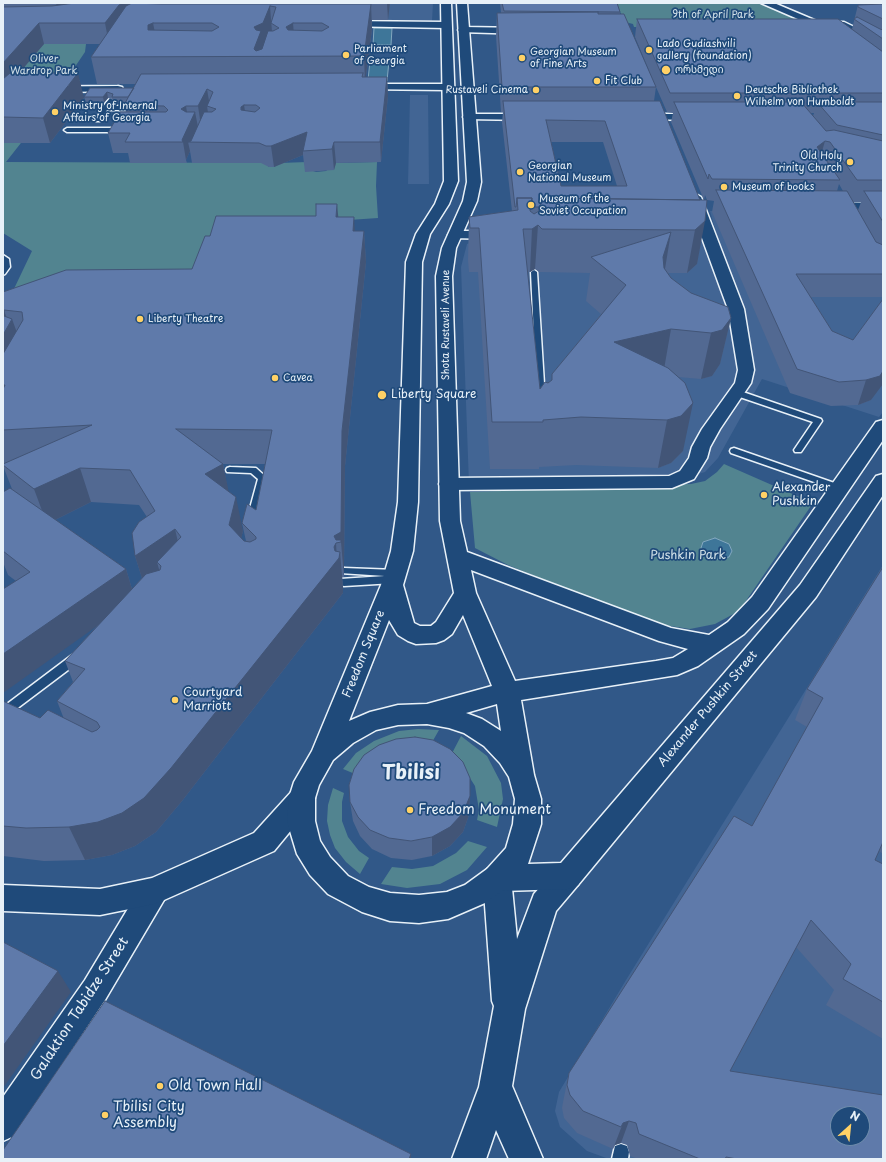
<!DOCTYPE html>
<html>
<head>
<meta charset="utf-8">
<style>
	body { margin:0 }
	#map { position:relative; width:886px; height:1162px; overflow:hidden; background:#315888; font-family:"Playpen Sans",sans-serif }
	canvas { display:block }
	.frame { position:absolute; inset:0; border:4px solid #e8f1f8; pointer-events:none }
	.north { position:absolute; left:830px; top:1106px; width:40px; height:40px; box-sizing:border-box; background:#1f4a7a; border:1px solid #6f8dac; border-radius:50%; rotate:27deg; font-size:11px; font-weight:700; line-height:16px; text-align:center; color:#e8f1f8 }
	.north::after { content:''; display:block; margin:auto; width:14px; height:18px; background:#ffd166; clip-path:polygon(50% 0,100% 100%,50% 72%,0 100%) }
</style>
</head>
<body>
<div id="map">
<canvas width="886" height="1162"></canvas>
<div class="frame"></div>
<div class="north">N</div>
</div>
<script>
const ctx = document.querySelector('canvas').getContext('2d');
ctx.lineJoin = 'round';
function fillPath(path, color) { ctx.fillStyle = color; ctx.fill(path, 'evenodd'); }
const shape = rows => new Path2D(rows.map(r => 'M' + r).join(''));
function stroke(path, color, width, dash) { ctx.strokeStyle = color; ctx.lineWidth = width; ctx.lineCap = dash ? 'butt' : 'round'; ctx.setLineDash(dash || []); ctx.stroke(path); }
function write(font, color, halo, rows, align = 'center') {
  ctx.font = font + ' "Playpen Sans","Noto Sans Georgian",sans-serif'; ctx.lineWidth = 3.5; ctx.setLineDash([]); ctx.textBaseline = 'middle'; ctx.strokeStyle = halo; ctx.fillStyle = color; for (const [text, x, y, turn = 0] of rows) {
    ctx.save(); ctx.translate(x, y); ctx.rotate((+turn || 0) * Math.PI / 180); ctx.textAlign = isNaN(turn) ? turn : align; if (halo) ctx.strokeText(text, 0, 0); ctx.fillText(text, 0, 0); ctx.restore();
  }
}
const built = shape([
	[256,3,433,3,432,21,427,21,249,22],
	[410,95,428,95,429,184,408,184],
	[710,211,843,211,883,269,883,412,879,417,762,379,718,458,705,472,691,476,469,484,461,267,467,244,482,237,718,239],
	[883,565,883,1159,609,1159,587,1151,560,1127,555,1111,559,1092,626,980],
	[838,1114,862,1114,862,1138,838,1138]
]);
const green = shape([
	[616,3,758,3,810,24,756,28,634,27,633,24,625,22],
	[28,43,86,44,85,52,66,80,80,80,76,85,3,72],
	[3,122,28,134,6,162,265,163,269,167,274,167,280,163,307,162,313,171,316,172,326,171,335,163,377,162,376,186,378,218,349,220,192,278,12,293,32,251,3,233],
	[724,464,813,503,739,611,715,624,690,629,664,625,540,578,508,565,475,548,470,492,691,484,705,481,717,472],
	[418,729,439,730,427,751,355,774,343,769,356,753,374,741,399,731],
	[461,736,487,756,501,783,503,799,497,827,477,820,479,810,475,786,468,775,449,759],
	[333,788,344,793,342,802,342,821,348,837,359,851,369,858,360,874,346,862,335,848,330,835,327,821,328,805],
	[468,841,487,847,467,870,440,884,407,888,381,884,392,867,412,869,433,866,456,853]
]);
const water = shape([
	[374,28,392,28,391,45,373,45,374,28],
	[370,61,389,61,387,81,368,80,370,61],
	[715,538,729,544,732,551,729,557,719,559,714,559,702,551,701,548,703,542,715,538]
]);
const lane = shape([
	[110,98,113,100,109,106,132,106,135,108,132,110,107,110,100,121,96,121,102,108,110,98],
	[121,124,124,126,123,127,113,132,67,132,64,130,67,128,112,128,121,124],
	[3,255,9,259,10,267,5,274,3,275,3,255],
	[534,270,537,272,545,400,541,402,537,400,531,272,534,270],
	[734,391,740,391,821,419,822,421,801,452,795,452,794,450,813,422,734,395,734,391],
	[734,448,843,486,845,488,840,491,837,490,731,453,730,451,731,449,734,448],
	[230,467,256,468,267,478,254,525,251,526,246,523,258,479,251,473,227,472,226,470,227,468,230,467],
	[344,568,396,570,401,573,397,576,399,579,398,581,394,583,344,586,340,585,339,582,340,579,385,576,340,573,339,571,344,568],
	[76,654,80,655,81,658,80,661,7,716,3,718,3,707,72,655,76,654],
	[621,1144,627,1146,629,1152,628,1159,612,1159,615,1146,621,1144]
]);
const street = shape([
	[761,3,774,3,819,22,844,22,883,41,883,47,876,46,839,27,832,27,836,30,834,32,828,32,761,3],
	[343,21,446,22,451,25,446,28,340,26,338,24,343,21],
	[463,27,524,28,529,31,524,34,460,32,458,30,460,28,463,27],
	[360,84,448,84,453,87,448,90,356,89,355,87,356,85,360,84],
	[118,86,122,87,123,89,122,91,3,93,3,87,118,86],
	[469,114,530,114,536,117,530,120,465,119,463,117,465,115,469,114],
	[638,114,700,114,706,117,700,120,634,119,632,117,638,114],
	[694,193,701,197,744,309,754,370,751,383,720,429,710,447,707,458,694,479,672,488,448,490,441,488,439,484,441,480,448,478,669,476,680,471,689,458,692,447,702,429,735,383,738,370,728,309,687,197,694,193],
	[828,202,883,203,883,211,823,209,821,206,823,203,828,202],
	[455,231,498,231,503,232,505,235,503,238,498,239,450,238,448,235,450,232,455,231],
	[154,878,164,882,168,891,164,900,105,1000,14,1136,3,1141,3,1097,85,980,144,882,154,878]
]);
const secondary = shape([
	[302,787,311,790,315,798,311,806,274,851,164,900,154,904,100,915,3,911,3,885,100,889,152,878,254,833,293,790,302,787],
	[568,863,578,867,582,876,578,885,556,911,525,1009,512,1086,543,1159,509,1159,496,1130,486,1159,452,1159,479,1087,494,1006,492,1001,483,878,487,869,497,865,507,869,511,878,517,939,534,894,558,867,568,863]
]);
const primary = shape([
	[441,3,451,3,458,181,449,204,430,234,422,262,418,502,413,551,403,585,414,623,420,626,431,626,436,622,454,593,440,521,436,276,442,248,463,201,467,182,457,3,467,3,481,182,477,201,456,248,452,276,460,521,467,552,671,628,709,635,728,622,752,597,876,422,883,420,883,440,768,609,744,634,698,666,677,675,521,700,534,775,541,799,541,824,528,864,561,863,800,585,876,476,883,474,883,495,816,597,578,885,568,889,502,891,485,903,448,919,419,923,390,921,362,912,328,894,310,875,297,854,287,821,289,798,294,782,312,751,381,585,391,551,398,502,406,262,416,234,435,204,444,181,441,3],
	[471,570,659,641,688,649,673,658,656,661,515,681,476,593,471,570],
	[463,615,492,686,427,704,398,705,370,712,349,721,389,620,398,635,408,641,416,644,436,643,444,640,452,634,463,615],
	[497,704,501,731,482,719,466,713,497,704],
	[427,724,449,728,464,733,484,746,500,763,509,777,515,799,513,824,506,848,487,869,465,885,447,892,419,895,390,893,369,887,348,876,330,857,320,841,315,821,315,798,319,785,333,760,353,743,376,730,398,725,427,724]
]);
const wall = shape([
	[3,3,170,3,170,4,171,4,171,3,390,3,388,20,372,20,372,29,366,77,387,77,388,96,381,162,336,163,334,170,305,172,303,155,274,167,269,167,261,163,192,163,190,151,186,160,187,163,130,163,128,153,113,153,108,133,126,112,124,105,125,103,113,103,112,99,108,98,104,102,86,102,84,97,90,88,134,88,136,84,97,84,91,57,100,44,44,44,19,73,84,98,50,143,3,143],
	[500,3,617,3,620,12,620,14,650,73,635,37,637,19,852,29,858,5,883,4,883,297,811,297,832,331,853,340,883,299,871,400,858,405,831,406,790,393,712,212,714,201,707,200,697,264,687,273,668,273,671,278,691,293,731,318,720,364,712,376,701,379,678,377,683,451,671,463,658,468,576,465,539,467,539,469,490,469,478,272,469,272,468,260,469,217,512,211,502,122,503,112,501,112,496,36,497,13,501,13],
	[656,87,667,112,673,113,671,122,704,200,700,200,654,101],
	[810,113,814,113,813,116],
	[551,142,603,142,617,186,561,186],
	[839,184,843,191,837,191],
	[705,195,707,200,704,200],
	[853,202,861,202,858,210],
	[535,269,539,272,590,273,586,301,601,314,552,374,552,380,540,389,527,272,530,272],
	[338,217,355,231,364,231,366,262,345,466,344,567,344,577,342,577,343,587,343,593,182,801,156,832,135,846,112,855,85,860,44,861,3,856,3,701,40,718,64,719,57,701,73,682,65,661,97,626,16,581,8,575,3,562,3,492,12,489,3,466,3,292,192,269,210,236],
	[223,464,265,464,256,510,242,523,246,541,244,541,241,538,243,531,228,491],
	[91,502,139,505,147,517,135,556,142,578,132,589,126,569,55,520],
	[883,567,883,854,879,851,875,860,883,864,883,1039,826,1005,834,990,796,947,730,1071,883,1159,638,1159,630,1156,627,1145,621,1143,615,1145,613,1149,577,1133,564,1118,562,1108,564,1097,569,1073,752,826,807,727,795,720,807,689],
	[470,796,469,815,463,832,450,846,432,856,412,860,391,858,372,849,360,836,353,821,350,802]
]);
const shadedWall = shape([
	[56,3,137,3,109,44,105,23,59,16],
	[387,3,390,3,388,20],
	[371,4,372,29,365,83,364,56],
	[270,6,272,32,264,57,254,49,254,27],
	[39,23,44,44,9,85,3,86,3,63],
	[153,23,158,48,148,30,148,25],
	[293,23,295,48,286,27],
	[78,73,84,98,50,143,43,118],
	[387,77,388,96,381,162,380,142],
	[207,89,210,107,207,106,208,113,201,126,198,106],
	[107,92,108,98,104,102,103,97],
	[244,105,247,124,244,127,241,107],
	[186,106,189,125,195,112,199,132,194,142,188,142,190,151,186,160,183,142,182,142,181,109],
	[307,132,303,151,303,155,274,167,271,146],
	[825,141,819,162,817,147],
	[334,142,336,163,334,170,332,149],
	[337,204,340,234,336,217],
	[354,217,356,247,353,231],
	[705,221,697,264,687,273,695,230],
	[538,225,535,269,530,272,532,229],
	[364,231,366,262,345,466,344,567,344,577,341,542,336,543,337,561,340,552,343,587,343,593,182,801,156,832,135,846,112,855,85,860,69,827,334,547,334,536,342,431],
	[671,232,664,275,663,257],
	[4,310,9,325,12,319,24,352,3,385,3,335],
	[731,318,720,364,712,376,701,379,711,333],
	[671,329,663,375,614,342],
	[883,371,883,384,871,400,858,405,866,380],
	[693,403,683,451,671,463,658,468,667,420],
	[223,464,230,498,205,474],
	[80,468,91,502,47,524,34,489],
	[236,497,243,531,236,560,229,525],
	[175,529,183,564,161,566,157,562,162,580,146,591,135,556],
	[126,569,135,599,3,693,3,654],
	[470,796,469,815,463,832,450,846,432,856,432,837],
	[58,971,71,992,3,1088,3,1046],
	[629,1121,621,1143,615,1145,613,1149,623,1123],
	[411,1154,411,1159,409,1159]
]);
const building = shape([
	[75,3,124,3,119,5,105,23,39,23,3,63,3,7,52,6,75,3],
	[132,3,161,4,371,4,364,56,91,57,126,6,132,3],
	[270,6,276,7,271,23,279,28,273,31,268,31,262,49,256,51,254,49,261,31,256,30,254,27,263,23,270,6],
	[153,23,212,23,219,27,212,31,148,30,148,25,153,23],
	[293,23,322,23,329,27,322,31,288,30,286,27,293,23],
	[502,3,617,3,620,12,504,11,502,3],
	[883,4,883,19,858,7,858,5,883,4],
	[598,12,598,14,624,14,656,87,502,87,497,13,598,12],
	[857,17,880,29,883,30,883,39,854,19,857,17],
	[637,19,838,19,883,52,883,93,670,93,637,19],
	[10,73,78,73,43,118,3,117,3,79,10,73],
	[363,73,362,77,387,77,380,142,334,142,332,149,303,151,307,132,271,146,266,146,259,143,188,142,191,141,204,112,212,112,216,109,207,106,213,92,207,89,198,106,186,106,181,109,186,112,195,112,182,140,183,142,125,142,130,133,108,133,120,112,166,112,168,110,164,106,124,105,141,74,363,73],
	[244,105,256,105,260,108,255,112,241,110,241,107,244,105],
	[90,88,134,88,128,97,112,97,113,94,107,92,103,97,84,97,90,88],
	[503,101,660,101,700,200,542,198,540,207,532,207,532,198,517,198,516,207,515,207,503,101],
	[546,120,605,121,627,186,561,186,546,120],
	[674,102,801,102,826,131,834,130,883,141,883,180,857,180,830,142,825,141,817,147,840,180,712,179,709,174,708,179,674,102],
	[817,102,883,102,883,135,837,125,817,102],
	[716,190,847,191,876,242,883,245,883,274,796,274,832,331,853,340,883,299,883,371,880,376,866,380,839,382,797,369,716,190],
	[864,191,883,191,883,222,864,191],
	[517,198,532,198,530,211,534,214,539,211,542,198,707,200,705,221,695,230,542,229,538,225,532,229,523,229,540,389,545,382,548,383,552,380,552,374,626,285,591,257,671,232,663,257,664,268,671,278,691,293,728,307,731,318,722,330,711,333,671,329,614,342,668,368,685,383,693,403,681,416,667,420,581,417,543,420,543,422,492,422,479,228,470,228,469,217,518,210,517,198],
	[316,204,337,204,336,217,354,217,353,231,364,231,342,431,341,532,334,536,336,540,341,540,341,542,336,543,334,547,335,551,340,552,339,558,171,768,144,798,122,813,98,822,69,827,26,828,3,826,3,701,40,718,48,710,92,732,97,730,100,727,97,722,57,701,85,669,65,661,146,574,160,570,161,566,157,562,181,537,175,529,135,556,132,533,139,522,155,511,130,470,80,468,34,489,3,465,3,464,92,425,3,430,3,389,5,385,3,385,3,354,23,320,22,312,4,310,4,316,12,319,3,335,3,292,66,270,192,269,205,236,210,236,216,216,316,216,316,204],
	[176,429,272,430,256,510,247,504,242,523,256,537,256,539,250,542,244,541,229,525,236,497,205,474,223,464,176,429],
	[10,488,126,569,3,654,3,589,30,572,3,551,3,540,4,540,3,539,3,492,10,488],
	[883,567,883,842,875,860,883,864,883,1002,843,979,851,964,811,920,730,1071,883,1095,883,1159,737,1159,726,1157,725,1159,700,1159,639,1134,636,1123,629,1121,623,1123,621,1127,583,1111,570,1095,567,1085,569,1073,734,816,752,826,823,698,807,689,883,567],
	[838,1114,862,1114,862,1138,838,1138,838,1114],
	[415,737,433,740,450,749,463,762,470,778,470,796,463,813,450,827,432,837,411,841,389,838,370,830,358,817,350,802,349,785,354,769,364,755,379,745,396,739,415,737],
	[3,942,58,971,3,1046,3,942],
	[105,1001,411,1154,409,1159,3,1159,3,1150,105,1001]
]);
const markers = [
	[649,50,4,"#ffd166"],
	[346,55,4,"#ffd166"],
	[522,58,4,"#ffd166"],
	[666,70,5,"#ffd166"],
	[597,81,4,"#ffd166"],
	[536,90,4,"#ffd166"],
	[737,96,4,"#ffd166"],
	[55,112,4,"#ffd166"],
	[850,162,4,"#ffd166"],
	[520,172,4,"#ffd166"],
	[724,187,4,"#ffd166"],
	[531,205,4,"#ffd166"],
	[140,319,4,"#ffd166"],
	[275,378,4,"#ffd166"],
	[382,395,5,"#ffd166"],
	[764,495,4,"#ffd166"],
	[175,700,4,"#ffd166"],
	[410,810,4,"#ffd166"],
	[160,1086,4,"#ffd166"],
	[105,1115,4,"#ffd166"]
];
const farParknames = [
	["9th of April Park",713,15],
	["Oliver",44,59],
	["Wardrop Park",44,71]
];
const farPoinames = [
	["Lado Gudiashvili",657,44],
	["gallery (foundation)",657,56],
	["Parliament",354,49],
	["of Georgia",354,61],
	["Georgian Museum",530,52],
	["of Fine Arts",530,64],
	["ორსმედი",675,70],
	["Fit Club",605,81],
	["Rustaveli Cinema",528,90,"right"],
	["Deutsche Bibliothek",745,90],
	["Wilhelm von Humboldt",745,102],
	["Ministry of Internal",63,106],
	["Affairs of Georgia",63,118],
	["Old Holy",842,156,"right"],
	["Trinity Church",842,168,"right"],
	["Georgian",528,166],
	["National Museum",528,178],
	["Museum of books",732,187],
	["Museum of the",539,199],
	["Soviet Occupation",539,211],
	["Liberty Theatre",148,319],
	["Cavea",283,378]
];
const farStreetnames = [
	["Shota Rustaveli Avenue",446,325,-90]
];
const poiNames = [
	["Liberty Square",391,395],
	["Alexander",772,488],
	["Pushkin",772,502],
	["Courtyard",183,693],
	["Marriott",183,707]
];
const parkNames = [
	["Pushkin Park",688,556]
];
const streetNames = [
	["Freedom Square",364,654,-68],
	["Alexander Pushkin Street",708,709,-50]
];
const nearPoinames = [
	["Freedom Monument",418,810],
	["Old Town Hall",168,1086],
	["Tbilisi City",113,1107],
	["Assembly",113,1123]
];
const nearStreetnames = [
	["Galaktion Tabidze Street",80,1009,-57]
];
const townNames = [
	["Tbilisi",411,773]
];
fillPath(built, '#426594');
fillPath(green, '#528490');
fillPath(water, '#3e7699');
stroke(water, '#82a7bf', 1);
stroke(lane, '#e8f1f8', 3);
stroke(street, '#e8f1f8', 3);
stroke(secondary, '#e8f1f8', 3);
stroke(primary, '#e8f1f8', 3);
fillPath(lane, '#1f4a7a');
fillPath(street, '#1f4a7a');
fillPath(secondary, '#1f4a7a');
fillPath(primary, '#1f4a7a');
fillPath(wall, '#526992');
fillPath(shadedWall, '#425577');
fillPath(building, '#5f7aaa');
stroke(building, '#425577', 1);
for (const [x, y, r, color] of markers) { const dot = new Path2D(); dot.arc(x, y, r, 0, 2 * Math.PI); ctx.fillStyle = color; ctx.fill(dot); stroke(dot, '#1f4a7a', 1.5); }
write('10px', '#d2e1e8', '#1f4a7a', farParknames);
write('10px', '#e8f1f8', '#1f4a7a', farPoinames, 'left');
write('10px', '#e8f1f8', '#1f4a7a', farStreetnames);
write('12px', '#e8f1f8', '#1f4a7a', poiNames, 'left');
write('12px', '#d2e1e8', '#1f4a7a', parkNames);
write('12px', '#e8f1f8', '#1f4a7a', streetNames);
write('14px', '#e8f1f8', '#1f4a7a', nearPoinames, 'left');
write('14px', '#e8f1f8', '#1f4a7a', nearStreetnames);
write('bold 20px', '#e8f1f8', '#1f4a7a', townNames);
</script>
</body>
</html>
